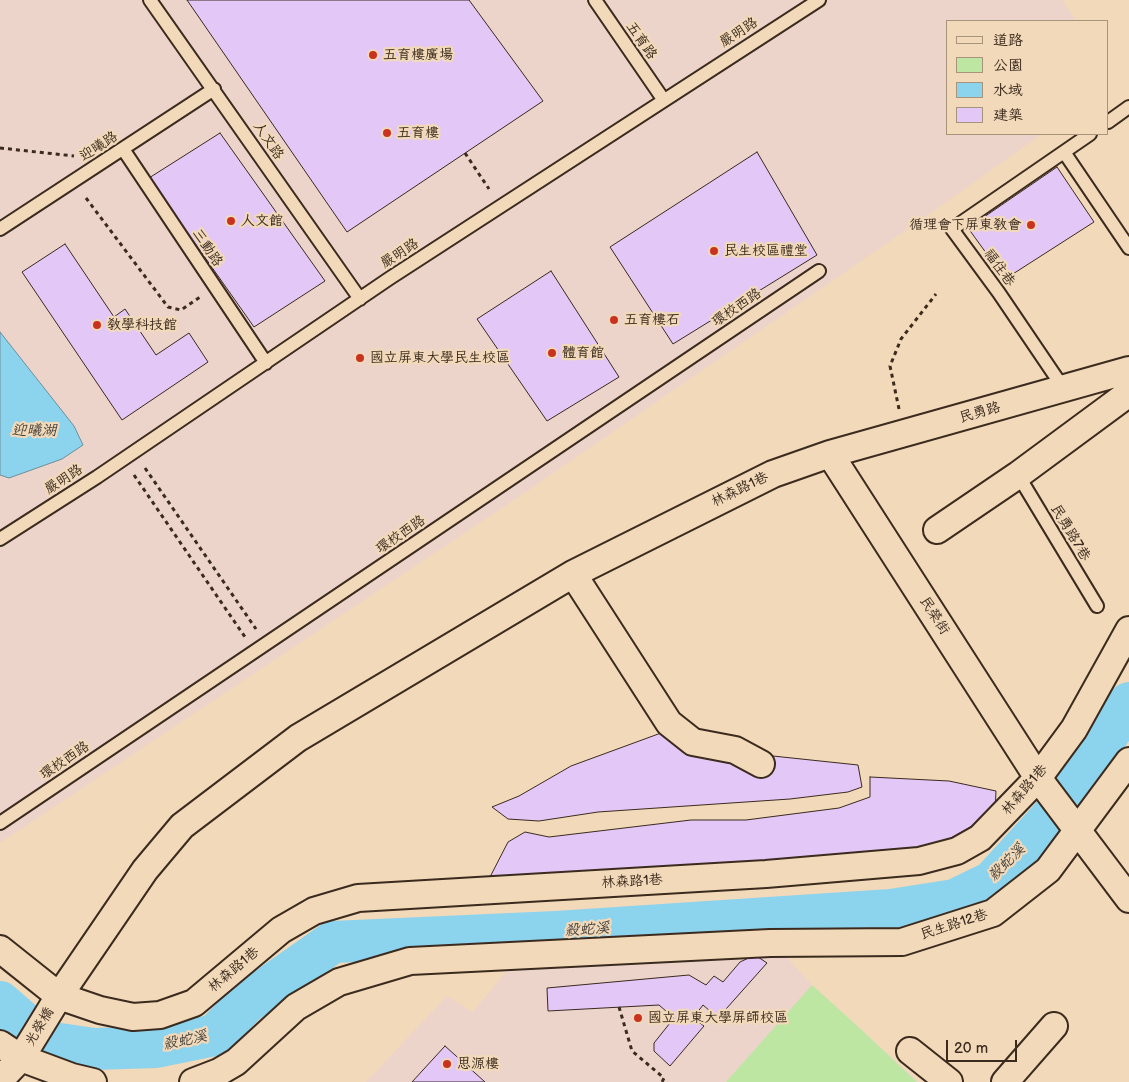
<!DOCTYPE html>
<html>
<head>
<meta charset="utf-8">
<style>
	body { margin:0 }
	#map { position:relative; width:1129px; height:1082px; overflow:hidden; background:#f1d9b9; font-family:"Balsamiq Sans","LXGW WenKai TC",sans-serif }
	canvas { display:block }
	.legend { position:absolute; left:946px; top:20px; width:162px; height:115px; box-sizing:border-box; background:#f1d9b9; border:1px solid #a8937b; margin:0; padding:6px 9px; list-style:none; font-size:15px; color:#3b2a1e }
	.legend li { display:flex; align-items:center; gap:10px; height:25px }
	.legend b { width:25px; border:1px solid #a8937b }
	.scale { position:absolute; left:946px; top:1040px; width:71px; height:22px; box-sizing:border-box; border:2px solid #3b2a1e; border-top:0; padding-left:6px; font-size:15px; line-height:18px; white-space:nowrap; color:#3b2a1e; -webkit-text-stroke:4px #f1d9b9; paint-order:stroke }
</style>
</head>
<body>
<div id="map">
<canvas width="1129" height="1082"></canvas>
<ul class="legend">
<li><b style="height:6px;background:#f1d9b9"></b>道路</li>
<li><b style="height:14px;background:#bde6a3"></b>公園</li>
<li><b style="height:14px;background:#8cd3ee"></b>水域</li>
<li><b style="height:14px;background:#e3c7f6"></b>建築</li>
</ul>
<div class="scale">20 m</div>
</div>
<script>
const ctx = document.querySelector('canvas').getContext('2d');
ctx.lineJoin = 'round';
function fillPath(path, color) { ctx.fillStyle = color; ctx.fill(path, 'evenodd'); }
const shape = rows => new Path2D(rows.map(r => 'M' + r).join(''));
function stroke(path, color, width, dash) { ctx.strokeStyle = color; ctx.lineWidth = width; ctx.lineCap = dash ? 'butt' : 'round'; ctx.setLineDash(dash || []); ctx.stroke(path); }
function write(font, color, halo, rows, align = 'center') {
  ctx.font = font + ' "Balsamiq Sans","LXGW WenKai TC",sans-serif'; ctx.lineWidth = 4.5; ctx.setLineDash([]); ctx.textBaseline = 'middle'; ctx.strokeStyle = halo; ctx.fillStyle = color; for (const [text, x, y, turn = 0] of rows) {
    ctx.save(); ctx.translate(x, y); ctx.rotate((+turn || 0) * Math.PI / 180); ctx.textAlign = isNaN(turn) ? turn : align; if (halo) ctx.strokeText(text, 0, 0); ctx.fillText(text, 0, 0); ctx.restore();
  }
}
const built = shape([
	[0,0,1062,0,1076,21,948,21,948,134,1042,134,931,213,511,502,0,843],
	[780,950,812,985,919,1082,366,1082,447,996,473,1012,508,969]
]);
const green = shape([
	[812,985,854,1023,917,1082,726,1082]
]);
const water = shape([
	[0,332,74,426,83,445,62,459,9,478,0,475,0,332]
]);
const river = shape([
	[0,1002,46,1042,94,1049,156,1047,215,1035,246,1003,333,942,556,932,891,910,955,900,992,882,1056,812,1129,703]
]);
const building = shape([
	[187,0,469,0,543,101,347,232,187,0],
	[220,133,325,281,254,327,149,178,220,133],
	[757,152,817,255,673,344,610,247,757,152],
	[1057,167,1094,222,1005,279,968,228,1057,167],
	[65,244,114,317,125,309,156,355,189,333,208,362,122,420,22,272,65,244],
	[551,271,619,377,547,421,477,319,551,271],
	[661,733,754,754,858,765,862,787,848,792,790,799,598,812,539,821,508,819,492,807,519,796,571,766,661,733],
	[870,777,949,781,996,791,995,813,942,843,858,860,490,877,508,842,525,832,549,837,691,820,746,820,839,808,870,797,870,777],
	[755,955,767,963,718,1018,703,1005,693,1018,704,1026,670,1066,654,1051,654,1043,674,1018,659,1005,548,1011,547,988,689,975,706,985,714,976,723,982,740,962,755,955],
	[445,1046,485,1082,412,1082,445,1046]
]);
const path = shape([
	[0,148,74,156],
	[465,153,489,189],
	[86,198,168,307,181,310,200,297],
	[899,409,890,366,901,339,936,294],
	[145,468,256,629],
	[134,475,245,637],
	[619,1007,632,1051,664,1078,662,1082]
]);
const service = shape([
	[150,0,360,299],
	[595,0,663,99],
	[1108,122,1129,107],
	[123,149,266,363],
	[1064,152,1129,248],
	[0,229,214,89],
	[1064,389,999,293,952,229,1090,134],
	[1018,475,1097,606],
	[0,539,97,477,390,278,819,0],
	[0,823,819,271]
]);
const minor = shape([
	[830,454,1038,778,1129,899],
	[937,530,1018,475,1129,393],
	[573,574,669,723,693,742,735,750,761,764],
	[0,949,59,996,100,1010,133,1017,160,1015,194,1003,281,930,314,911,358,898,766,874,919,861,957,851,980,838,1038,778,1074,729,1129,630],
	[0,1044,21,1058,72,1077,93,1082],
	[910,1051,949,1082],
	[0,1080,21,1058,59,996,145,870,182,826,298,738,573,574,773,474,830,454,1129,370],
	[193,1082,219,1072,236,1062,296,1007,339,982,410,961,770,943,902,942,993,913,1048,870,1129,761],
	[1005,1082,1054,1026]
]);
const markers = [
	[373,55,5,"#c8321e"],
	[387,133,5,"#c8321e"],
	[231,221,5,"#c8321e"],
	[1031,225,5,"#c8321e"],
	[714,251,5,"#c8321e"],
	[614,320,5,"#c8321e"],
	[97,325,5,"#c8321e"],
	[552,353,5,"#c8321e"],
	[360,358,5,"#c8321e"],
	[638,1018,5,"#c8321e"],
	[447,1064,5,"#c8321e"]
];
const streetNames = [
	["嚴明路",739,33,-33],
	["五育路",641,41,55],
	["人文路",268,141,56],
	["迎曦路",99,147,-33],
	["三動路",207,248,56],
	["嚴明路",400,254,-33],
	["福住巷",999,268,54],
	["環校西路",737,308,-34],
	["民勇路",980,413,-16],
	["嚴明路",64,480,-33],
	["林森路1巷",740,490,-26],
	["民勇路7巷",1070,533,59],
	["環校西路",401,535,-34],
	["民榮街",934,616,57],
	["環校西路",65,761,-34],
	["林森路1巷",1025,790,-49],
	["林森路1巷",632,882,-3],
	["民生路12巷",954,925,-18],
	["林森路1巷",234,970,-40],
	["光榮橋",40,1027,-59]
];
const poiNames = [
	["五育樓廣場",383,55],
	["五育樓",397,133],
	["人文館",241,221],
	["循理會下屏東教會",1021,225,"right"],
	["民生校區禮堂",724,251],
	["五育樓石",624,320],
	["教學科技館",107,325],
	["體育館",562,353],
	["國立屏東大學民生校區",370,358],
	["國立屏東大學屏師校區",648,1018],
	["思源樓",457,1064]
];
const waterNames = [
	["迎曦湖",34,431],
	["殺蛇溪",1007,863,-45],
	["殺蛇溪",587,930,-4],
	["殺蛇溪",185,1041,-12]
];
fillPath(built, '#edd4cb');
fillPath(green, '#bde6a3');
fillPath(water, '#8cd3ee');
stroke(water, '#6c8f9b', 1);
stroke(river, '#8cd3ee', 42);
fillPath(building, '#e3c7f6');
stroke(building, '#3b2a1e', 1);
stroke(service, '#3b2a1e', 16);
stroke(minor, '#3b2a1e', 30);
stroke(path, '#3b2a1e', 3, [4, 4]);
stroke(service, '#f1d9b9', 12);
stroke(minor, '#f1d9b9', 26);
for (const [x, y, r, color] of markers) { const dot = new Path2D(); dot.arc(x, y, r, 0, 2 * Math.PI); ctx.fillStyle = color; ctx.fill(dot); stroke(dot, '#f1d9b9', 2); }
write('14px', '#3b2a1e', '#f1d9b9', streetNames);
write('14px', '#3b2a1e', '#f1d9b9', poiNames, 'left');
write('italic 15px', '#47433d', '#f1d9b9', waterNames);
</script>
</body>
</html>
